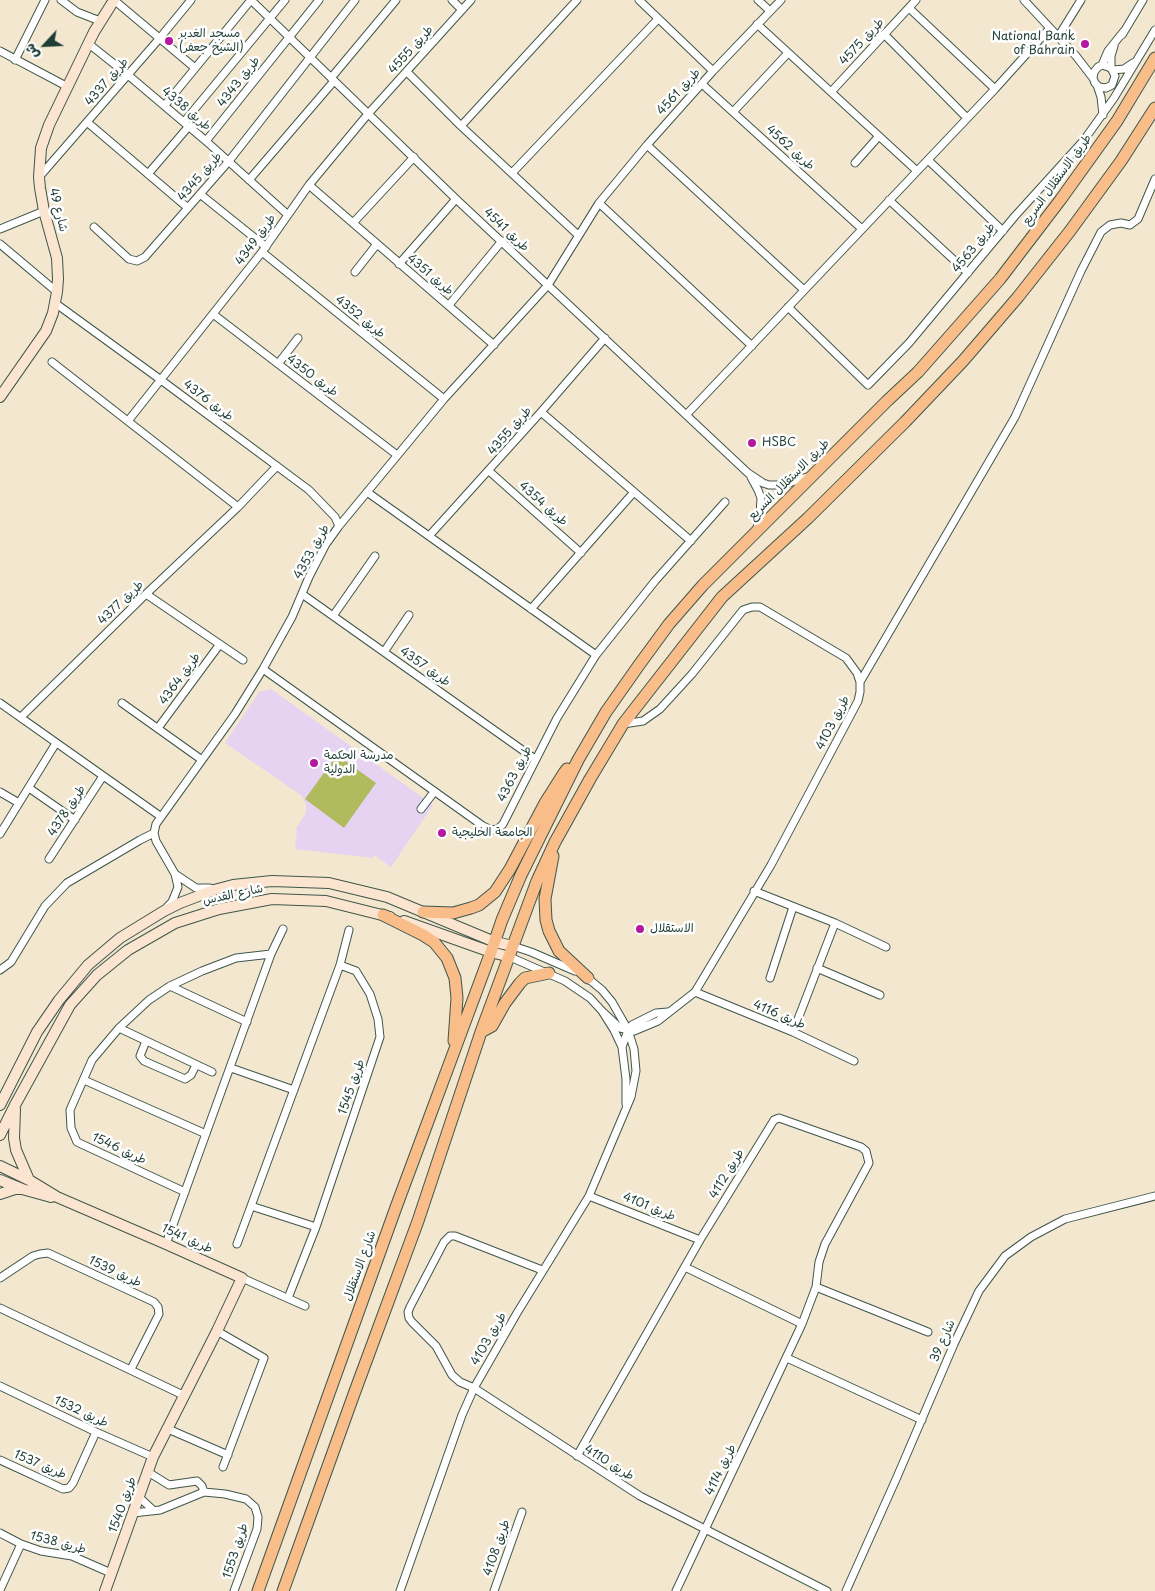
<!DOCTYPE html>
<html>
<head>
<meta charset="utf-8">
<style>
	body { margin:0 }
	#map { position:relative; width:1155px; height:1591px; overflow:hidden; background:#f3e7cf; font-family:"Playpen Sans","Playpen Sans Arabic",sans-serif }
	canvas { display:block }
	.north { position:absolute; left:20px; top:20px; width:50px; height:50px; -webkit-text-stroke:4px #fff; paint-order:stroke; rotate:245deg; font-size:14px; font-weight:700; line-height:20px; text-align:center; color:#1f3d34 }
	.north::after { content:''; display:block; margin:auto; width:18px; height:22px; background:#1f3d34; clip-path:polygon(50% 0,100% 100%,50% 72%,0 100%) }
</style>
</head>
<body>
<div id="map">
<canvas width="1155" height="1591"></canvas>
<div class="north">ش</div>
</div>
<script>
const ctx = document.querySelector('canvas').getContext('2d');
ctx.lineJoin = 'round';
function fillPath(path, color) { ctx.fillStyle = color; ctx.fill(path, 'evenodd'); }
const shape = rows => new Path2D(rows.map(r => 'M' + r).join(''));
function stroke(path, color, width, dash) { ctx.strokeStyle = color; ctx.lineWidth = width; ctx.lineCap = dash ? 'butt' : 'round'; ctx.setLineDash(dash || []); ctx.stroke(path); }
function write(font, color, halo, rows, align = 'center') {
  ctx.font = font + ' "Playpen Sans","Playpen Sans Arabic",sans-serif'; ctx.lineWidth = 5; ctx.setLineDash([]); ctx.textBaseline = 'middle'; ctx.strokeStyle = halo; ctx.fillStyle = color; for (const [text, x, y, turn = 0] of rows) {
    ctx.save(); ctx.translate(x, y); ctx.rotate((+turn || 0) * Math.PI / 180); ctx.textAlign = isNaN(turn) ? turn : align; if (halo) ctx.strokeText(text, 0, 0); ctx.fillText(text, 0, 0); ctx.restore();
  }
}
const built = shape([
	[271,689,433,805,391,867,374,855,373,858,295,849,297,830,295,830,306,813,306,804,301,795,225,743,259,692]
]);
const green = shape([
	[337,755,376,783,344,828,305,799]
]);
const street = shape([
	[61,0,77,12,100,21],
	[114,0,195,68],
	[251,0,456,199,748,473,763,483,769,485,783,485,810,476],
	[452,0,462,10],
	[639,0,713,71],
	[758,0,770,11],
	[1024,0,1076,56,1093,78],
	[909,8,995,89],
	[757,24,917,171],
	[884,34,967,118],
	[1122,35,1143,0],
	[1058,37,1081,0],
	[89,44,128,75,206,141,288,215],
	[0,51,68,87],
	[15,60,45,0],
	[1102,65,1111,68,1115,76,1112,85,1106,88,1099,87,1095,83,1093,78,1094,72,1098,67,1102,65,1108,51,1124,31],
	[1111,68,1111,56,1114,46],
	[1113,70,1124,69,1133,63],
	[407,72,461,126,578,235],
	[331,78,396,0],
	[702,84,862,229],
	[1097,85,1101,97,1103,115],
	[831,92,916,0],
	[165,105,251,0],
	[733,112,788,53],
	[87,122,188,208],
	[184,122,285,0],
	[461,126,577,0],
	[206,141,319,0],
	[647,145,804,290],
	[928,160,1003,231],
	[855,163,879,136],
	[512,173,658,19],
	[148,174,189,126],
	[40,176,159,39,191,0],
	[249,180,334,81],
	[309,185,494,345],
	[200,194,266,247],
	[889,200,968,273],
	[599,203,752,346],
	[353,223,414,157],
	[94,227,129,259,137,261,145,257,229,161,355,0],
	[0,229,44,211],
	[0,244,57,292],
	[262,252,444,399],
	[399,264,456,199],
	[355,272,377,244],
	[55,303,161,380,309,490,335,517,339,526],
	[449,305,502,241],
	[788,307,868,385,909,343,1015,216,1084,140,1114,98,1155,30],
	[213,314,397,455],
	[52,362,238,507],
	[278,364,298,338],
	[541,412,691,541],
	[686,415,995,89,1050,28],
	[128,421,262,252,309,185,368,114,471,0],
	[489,471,581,553],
	[751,477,758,490,761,498,760,515,757,528],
	[367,492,596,655],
	[429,536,541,412,605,338],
	[146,594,243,660],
	[302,594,535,759],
	[531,609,634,492],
	[333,616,375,556],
	[384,652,409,615],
	[263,669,483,826,492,830,498,829,503,824,557,718,596,655,655,581,725,502],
	[860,682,1015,417,1081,271,1101,232,1110,225,1121,223,1130,225,1138,219,1155,179],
	[0,703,160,816],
	[122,703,202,760],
	[21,717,146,594,238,507,277,466],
	[158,728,220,644],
	[29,788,75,820],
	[0,792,19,803],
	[421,809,434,792],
	[0,834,56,743],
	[49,859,103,776],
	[175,874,196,888,210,888],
	[754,891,835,923,886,947],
	[167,907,172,902,178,887,175,874,156,841,154,833,156,824,235,714,263,669,292,617,309,577,326,544,339,526,444,399,548,285,599,203,647,145,713,71,781,0],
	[513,946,531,952,575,971],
	[510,957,565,981,590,998,602,1011,614,1030,622,1047,626,1079,626,1104],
	[817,968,880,995],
	[0,970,11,962,45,906,67,883,140,840,154,833],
	[770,978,793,907],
	[170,986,247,1022],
	[695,992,793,1032,854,1061],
	[602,1011,620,1028,634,1031,658,1021,695,992,771,865,858,701,860,692,860,682,857,673,846,658,760,607,752,607,743,610,692,674,660,709,643,721,623,724],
	[119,1028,212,1072],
	[793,1032,835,923],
	[146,1041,140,1056,144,1061,185,1079,191,1075,196,1065],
	[622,1047,628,1030,632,1025,656,1013,668,1012],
	[231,1068,294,1090],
	[84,1080,206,1134],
	[185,1192,77,1142,71,1128,70,1110,92,1060,119,1028,149,1000,170,986,202,971,236,958,271,954],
	[589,1196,700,1240],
	[251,1206,316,1227],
	[166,1244,271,954,283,929],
	[237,1244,340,965,349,930],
	[685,1267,802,1324],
	[542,1270,455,1236,450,1236,444,1242,410,1307,408,1312,409,1318,412,1322,436,1346,452,1375,460,1382,474,1388,640,1496,827,1591],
	[0,1278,33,1256,40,1254,48,1253,154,1302,158,1307,159,1314,131,1369],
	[242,1278,305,1306],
	[816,1287,928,1332],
	[288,1298,316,1227,380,1037,378,1019,370,994,356,971,340,965],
	[0,1308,183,1395],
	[217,1331,264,1358,223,1467],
	[787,1358,922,1420],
	[0,1386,96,1432,153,1457],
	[168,1429,228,1455],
	[577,1456,700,1240,774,1120,779,1118,861,1147,866,1151,869,1163,825,1244,819,1262,816,1287,802,1324,676,1591],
	[0,1460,63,1489,69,1488,73,1483,96,1432],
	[148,1472,169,1485,197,1481,202,1486,204,1492],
	[139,1497,153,1510],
	[133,1513,160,1510,204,1492,225,1494,246,1499,255,1507,258,1517,257,1529,234,1591],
	[0,1533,21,1544,41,1551,72,1556,111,1573],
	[0,1590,21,1544],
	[400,1591,462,1415,474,1388,517,1313,589,1196,631,1097,636,1071,634,1049,628,1030,612,1002,602,990,585,976],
	[494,1591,522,1512],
	[846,1591,897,1477,954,1344,979,1291,1005,1256,1031,1237,1065,1219,1155,1196]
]);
const secondary = shape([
	[0,397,46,331,53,313,57,292,58,279,57,258,44,211,40,188,39,177,41,148,49,125,94,32,114,0],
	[404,921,491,952,510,957],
	[0,1105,37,1032,59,1000,88,965,120,938,164,911,180,903,214,890,233,885,272,881,329,883,387,897,495,942,513,946],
	[15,1109,14,1138,16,1150,29,1180],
	[0,1135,15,1105,70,1005,97,975,128,950,175,923,219,909,272,899,326,901,390,917],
	[0,1166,29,1180,57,1197,166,1244,242,1278,217,1331,153,1457,105,1591],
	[0,1180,22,1189,51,1197],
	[0,1194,15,1189,21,1189]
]);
const primary = shape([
	[553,856,545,899,546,920,549,931,559,951,588,978],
	[423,912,453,913,471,908,479,905,495,892,510,869,545,803,564,773,567,769],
	[383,915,423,935,434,942,447,958,455,978,457,998,454,1041],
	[481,1032,492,1026,505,1003,520,983,525,978,549,973],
	[258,1591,395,1210,491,952,502,920,521,875,578,760,606,712,639,665,669,624,703,585,887,401,918,372,1000,279,1061,199,1117,121,1155,58],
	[283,1591,354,1394,418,1221,481,1032,537,881,555,842,590,779,623,724,722,597,808,518,905,422,963,361,1018,297,1070,231,1121,161,1155,108]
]);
const markers = [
	[169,41,5,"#b5179e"],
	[1085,44,5,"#b5179e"],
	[752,443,5,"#b5179e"],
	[314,763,5,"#b5179e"],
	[442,833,5,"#b5179e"],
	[640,929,5,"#b5179e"]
];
const poiNames = [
	["مسجد الغدير",179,34],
	["(الشيخ جعفر)",179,48],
	["National Bank",1075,37,"right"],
	["of Bahrain",1075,51,"right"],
	["HSBC",762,443],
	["مدرسة الحكمة",324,756],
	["الدولية",324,770],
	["الجامعة الخليجية",452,833],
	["الاستقلال",650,929]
];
const streetNames = [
	["طريق 4575",862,42,-47],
	["طريق 4555",411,50,-48],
	["طريق 4337",107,82,-49],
	["طريق 4343",239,82,-52],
	["طريق 4561",679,92,-48],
	["طريق 4338",186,109,40],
	["طريق 4562",790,148,42],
	["طريق 4345",200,177,-49],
	["طريق الاستقلال السريع",1057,180,-54],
	["شارع 49",58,210,76],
	["طريق 4541",506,230,43],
	["طريق 4349",256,240,-54],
	["طريق 4563",974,248,-51],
	["طريق 4351",430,275,40],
	["طريق 4352",360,317,39],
	["طريق 4350",312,376,37],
	["طريق 4376",208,401,37],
	["طريق 4355",510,431,-49],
	["طريق الاستقلال السريع",789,480,-45],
	["طريق 4354",543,504,41],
	["طريق 4353",312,552,-61],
	["طريق 4377",121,603,-44],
	["طريق 4357",425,667,35],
	["طريق 4364",180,679,-54],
	["طريق 4103",833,723,-63],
	["طريق 4363",515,774,-63],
	["طريق 4378",67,811,-57],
	["شارع القدس",233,895,-12],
	["طريق 4116",779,1015,23],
	["طريق 1545",352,1087,-71],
	["طريق 1546",119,1149,25],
	["طريق 4112",727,1174,-59],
	["طريق 4101",649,1207,22],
	["طريق 1541",187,1239,24],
	["شارع الاستقلال",360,1266,-70],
	["طريق 1539",115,1272,25],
	["طريق 4103",489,1339,-60],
	["شارع 39",943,1341,-66],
	["طريق 1532",81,1412,25],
	["طريق 4110",609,1463,32],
	["طريق 1537",40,1465,23],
	["طريق 4114",721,1470,-64],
	["طريق 1540",123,1505,-70],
	["طريق 1538",58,1543,15],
	["طريق 4108",497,1548,-71],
	["طريق 1553",236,1551,-72]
];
fillPath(built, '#e5d3f1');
fillPath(green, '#afbb5d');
stroke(street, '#3f564b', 9);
stroke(secondary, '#3f564b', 12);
stroke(primary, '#3f564b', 13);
stroke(street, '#fff', 7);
stroke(secondary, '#fce5d0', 10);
stroke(primary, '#f8bd89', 11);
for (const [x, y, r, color] of markers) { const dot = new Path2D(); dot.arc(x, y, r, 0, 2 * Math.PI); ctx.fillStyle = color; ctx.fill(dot); stroke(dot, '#fff', 2); }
write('12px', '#1f3d34', '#fff', poiNames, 'left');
write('12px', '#1f3d34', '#fff', streetNames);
</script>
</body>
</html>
